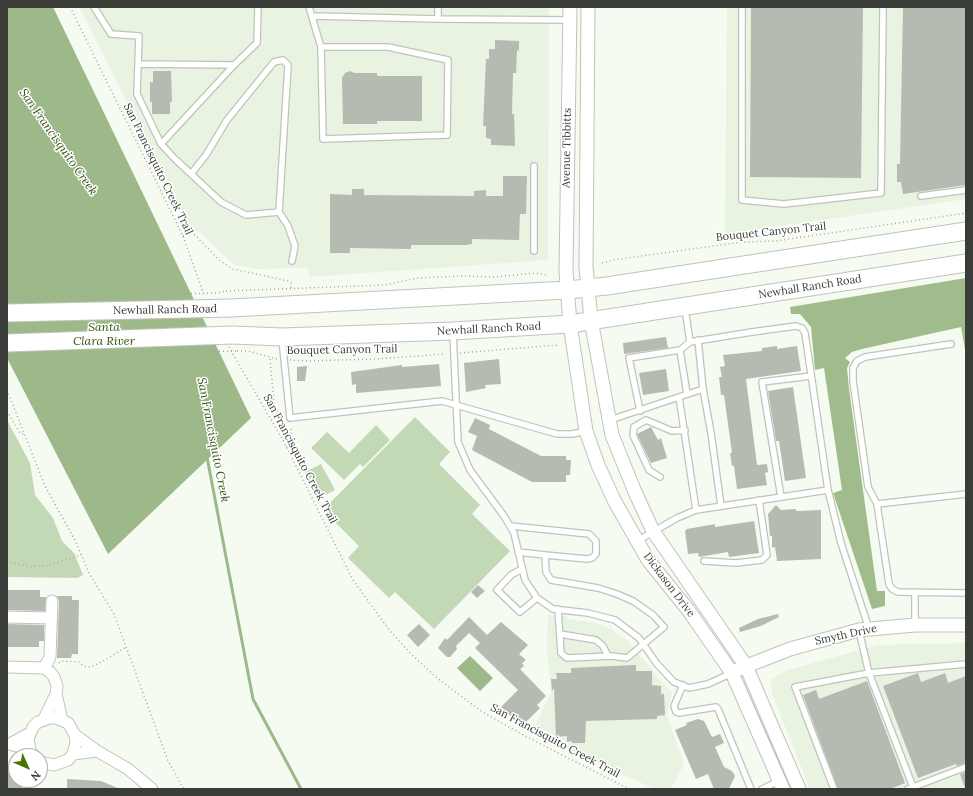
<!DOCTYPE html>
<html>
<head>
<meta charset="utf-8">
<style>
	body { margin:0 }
	#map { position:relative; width:973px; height:796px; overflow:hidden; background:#f5fbf1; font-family:Lora,serif }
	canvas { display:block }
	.frame { position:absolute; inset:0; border:8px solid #3a3c38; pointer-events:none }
	.north { position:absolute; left:8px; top:748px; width:40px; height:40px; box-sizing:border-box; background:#fff; border:1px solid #b0b1af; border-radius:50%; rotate:135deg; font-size:11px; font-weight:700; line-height:16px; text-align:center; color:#3a3c38 }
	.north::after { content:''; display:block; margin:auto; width:14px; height:18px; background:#457700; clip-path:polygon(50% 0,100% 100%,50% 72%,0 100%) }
</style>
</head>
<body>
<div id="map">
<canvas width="973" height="796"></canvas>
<div class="frame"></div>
<div class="north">N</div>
</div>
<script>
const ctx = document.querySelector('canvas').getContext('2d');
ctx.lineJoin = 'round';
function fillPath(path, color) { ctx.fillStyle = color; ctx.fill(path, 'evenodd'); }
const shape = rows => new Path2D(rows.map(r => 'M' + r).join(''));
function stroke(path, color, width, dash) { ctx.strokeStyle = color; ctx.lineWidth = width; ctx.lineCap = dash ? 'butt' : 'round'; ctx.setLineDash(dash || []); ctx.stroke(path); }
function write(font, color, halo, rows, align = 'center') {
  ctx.font = font + ' Lora,serif'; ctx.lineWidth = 3; ctx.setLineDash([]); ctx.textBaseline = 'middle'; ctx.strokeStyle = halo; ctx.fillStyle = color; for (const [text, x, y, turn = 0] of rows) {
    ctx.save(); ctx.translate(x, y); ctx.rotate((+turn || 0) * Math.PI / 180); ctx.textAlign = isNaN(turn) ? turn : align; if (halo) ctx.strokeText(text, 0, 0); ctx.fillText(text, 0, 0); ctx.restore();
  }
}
const built = shape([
	[79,7,549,7,548,260,309,277,308,268,256,269,233,264,202,234,189,227],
	[727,7,966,7,966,199,725,234],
	[548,615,565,616,569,619,595,623,611,629,628,641,664,685,672,692,667,715,684,764,671,789,655,789,610,769,567,748,569,743,535,725,551,693,547,648],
	[966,643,966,789,810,789,772,694,771,680,784,671,878,645]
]);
const green = shape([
	[415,417,450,452,439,464,480,505,472,514,510,551,434,629,395,592,389,598,348,558,359,546,323,510],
	[7,420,30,463,35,495,53,518,62,541,74,553,83,575,77,578,7,577],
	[376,425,390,440,363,467,360,464,344,480,311,448,327,432,349,453],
	[321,464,335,490,319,498,305,472]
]);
const forest = shape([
	[966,278,966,355,961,327,862,349,852,352,845,358,850,362,847,368,849,389,877,591,885,591,885,606,872,609,833,493,842,490,824,368,815,370,811,327,800,314,791,314,790,307]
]);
const water = shape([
	[7,7,53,7,251,418,108,554,7,358],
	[470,656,493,678,480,691,457,668]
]);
const stream = shape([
	[207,457,253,699,301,789]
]);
const building = shape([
	[751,7,863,7,861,178,750,177],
	[903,7,966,7,966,185,903,194,901,182,897,182,897,164,900,164],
	[495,40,519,41,519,51,517,50,516,73,513,73,512,114,514,114,515,146,491,145,491,139,486,138,486,126,483,126,486,59,489,59,489,49,495,49],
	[153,71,171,71,172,102,170,102,170,114,152,114,152,102,150,102,150,82,153,82],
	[350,71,354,73,377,73,377,76,422,76,422,121,377,121,377,124,343,124,342,78,345,73],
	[503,176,527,176,526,214,520,214,519,240,472,239,472,244,465,245,411,245,411,249,350,248,350,253,330,253,330,194,352,195,352,189,364,189,364,195,474,196,474,191,486,190,486,196,503,196],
	[666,337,668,348,624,354,623,343],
	[777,346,777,349,797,346,801,371,746,379,757,465,767,464,768,472,765,473,767,485,737,489,734,466,732,466,730,453,732,453,724,395,721,395,719,377,722,377,720,367,725,366,723,355,762,351,762,348],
	[499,359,501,384,485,385,486,388,466,392,464,363],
	[439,364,441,386,356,393,356,384,352,385,351,372,402,365,402,367],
	[307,366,305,381,297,381,297,367],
	[666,369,669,391,643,395,639,373],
	[793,387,806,478,785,481,779,441,776,441,768,391],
	[475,418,490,425,489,429,541,456,566,456,566,460,571,460,570,475,566,475,566,482,532,482,472,450,477,436,468,432],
	[651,427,658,440,661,438,667,458,651,463,637,434],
	[776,505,781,510,796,509,796,511,821,510,821,559,777,561,775,547,772,548,772,536,770,536,768,514],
	[754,521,759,553,729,557,728,552,699,557,698,553,688,554,685,531,687,529,715,524,715,527],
	[478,585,485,591,477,598,471,592],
	[7,590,40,590,40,597,46,597,45,611,7,610],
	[57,596,72,596,72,600,79,600,78,654,72,654,71,658,57,658,59,601],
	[778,614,779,617,761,626,740,632,739,628,758,619],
	[469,617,487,635,501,622,528,645,519,654,526,660,522,663,524,666,520,669,546,696,537,705,540,708,522,726,501,707,518,690,475,648,480,643,469,633,456,646,457,649,450,657,447,657,438,648,445,638,447,640],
	[7,624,44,625,44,641,39,641,39,647,7,647],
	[419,624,430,635,418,647,407,635],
	[636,665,636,671,652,671,652,685,661,686,661,694,664,694,665,715,657,716,657,719,586,721,585,743,572,743,572,741,567,742,567,736,556,737,554,688,552,691,551,679,557,679,556,673,571,673,571,668],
	[918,673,921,682,945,673,948,683,966,676,966,763,957,766,956,764,918,778,883,686],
	[867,681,905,783,890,789,838,789,803,695,816,690,819,699],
	[698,719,704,721,712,737,720,734,724,743,715,747,724,767,732,771,735,776,729,789,714,789,708,774,696,779,675,730,687,725,686,723],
	[7,769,18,782,23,789,7,789],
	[966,772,966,788,965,788,960,774],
	[67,779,101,781,120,789,67,789]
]);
const path = shape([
	[70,7,183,236,204,295],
	[183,236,188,233,195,235,219,260,233,269,288,281,291,283,291,288],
	[602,263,613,260,742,242,776,241,966,213],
	[226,291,385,285,418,278,463,276,494,277,535,273,547,275],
	[229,347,284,442,353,580,390,631,412,655,437,678,481,711,525,736,629,789],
	[237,351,248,351,277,359],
	[460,353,558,345],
	[270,359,274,403,284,428,292,442],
	[290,360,309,361,375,359,446,354],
	[7,390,45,486,76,542,89,573,114,614,168,761,184,789],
	[7,411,20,433,26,435],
	[286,447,292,442,291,426],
	[7,561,30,567,50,565,81,555],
	[59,663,62,661,79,662,83,666,90,667,98,664,125,648]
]);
const service = shape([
	[94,7,111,34,139,36,137,94,161,144,174,158,221,202,246,215,279,212,288,65,283,60,274,62,227,120,206,155,191,174],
	[309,7,321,47,323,139,447,135,448,60,388,47,321,47],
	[438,7,438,19,570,20],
	[742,7,742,200,784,204,881,193,883,7],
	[313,16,438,19],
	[138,64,234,65],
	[161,144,234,65,257,43,258,7],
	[534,166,534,251],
	[921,196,966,190],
	[279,212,288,226,295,246,292,261],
	[685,309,690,342],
	[453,333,458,442,470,470,504,516,514,533,525,580,537,598,553,609,588,613,615,620,639,638,657,664,674,682,689,688,708,684,732,673],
	[282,339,290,418,442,401,557,434,572,434,586,431],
	[698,340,703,389,711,433,721,506],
	[951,344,865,357,857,361,853,368,853,381,868,487,877,504,889,584,892,589,898,592,966,593],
	[680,350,690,342,752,332,796,326,802,328,805,333,828,490,841,543,869,629],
	[679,397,696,510],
	[640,411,629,358,680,350,687,394],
	[610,420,703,389],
	[660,477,649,470,633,435,634,427,646,420,672,431,685,430],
	[781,497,762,382,811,376],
	[877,504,966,494],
	[511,526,589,534,596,541,596,554,592,558,587,559,545,555],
	[637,541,677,518,696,510,828,490],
	[518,552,545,555,546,572,551,580,598,588,617,594,633,601,653,615,664,627,627,658,612,656,567,658,561,653,558,609],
	[704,561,736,563,762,560,767,555,759,500],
	[522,569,511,575,497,590,520,612,537,598],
	[915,593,915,625],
	[859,631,869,673,966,664],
	[560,634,596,640,603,646,608,656],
	[683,685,674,706,676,712,679,713,716,707,718,709,751,789],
	[762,789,779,781],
	[834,789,795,687,869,673,913,787],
	[908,789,966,767]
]);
const minor = shape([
	[7,617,51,618],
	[7,667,44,668,50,672,54,677,57,686,56,694],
	[44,668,50,657,52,601],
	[44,719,56,694,62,720],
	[30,733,10,744,30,750],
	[97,751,128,769,152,789],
	[73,754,97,751,75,735],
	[33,756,30,750,28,739,33,727,38,722,50,718,56,718,68,723,75,735,76,742,73,754,68,760,54,765,40,762]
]);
const tertiary = shape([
	[570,7,566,271,570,324,586,431,598,465,614,500,648,560,689,611,732,673,783,789],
	[588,7,586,267,591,320,612,435,635,492,653,531,746,666,799,789],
	[739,669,790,649,859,630,915,625,966,625]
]);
const primary = shape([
	[231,308,567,290,607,286,966,231],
	[232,335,282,337,453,331,570,324,966,263]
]);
const pathBridge = shape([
	[7,298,217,293,226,291],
	[99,354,237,351]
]);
const primaryBridge = shape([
	[7,313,231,308],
	[7,343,232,335]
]);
const streetNames = [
	["Avenue Tibbitts",567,148,-89],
	["San Francisquito Creek Trail",158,169,64],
	["Bouquet Canyon Trail",771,232,-6],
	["Newhall Ranch Road",810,287,-9],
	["Newhall Ranch Road",165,310,-1],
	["Newhall Ranch Road",489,329,-3],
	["Bouquet Canyon Trail",342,350,-1],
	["San Francisquito Creek Trail",300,459,62],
	["Dickason Drive",669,585,53],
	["Smyth Drive",846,635,-12],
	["San Francisquito Creek Trail",555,741,28]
];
const waterNames = [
	["San Francisquito Creek",58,142,55],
	["Santa",104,328],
	["Clara River",104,342],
	["San Francisquito Creek",213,440,79]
];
fillPath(built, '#e9f3e2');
fillPath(green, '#c3d8b4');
fillPath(forest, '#a0bc8c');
fillPath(water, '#9db889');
stroke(stream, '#9db889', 3);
fillPath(building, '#b5bbb1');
stroke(service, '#bfc4bb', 8);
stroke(minor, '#bfc4bb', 13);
stroke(tertiary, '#bfc4bb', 15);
stroke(primary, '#bfc4bb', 19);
stroke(path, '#a2a69f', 1.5, [1, 3]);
stroke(service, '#fff', 5.5);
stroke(minor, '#fff', 11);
stroke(tertiary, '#fff', 13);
stroke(primary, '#fff', 17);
stroke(primaryBridge, '#bfc4bb', 19, []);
stroke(pathBridge, '#a2a69f', 1.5, [1, 3]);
stroke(primaryBridge, '#fff', 17);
write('11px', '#3a3c38', '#fff', streetNames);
write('italic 12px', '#33540e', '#fff', waterNames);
</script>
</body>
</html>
